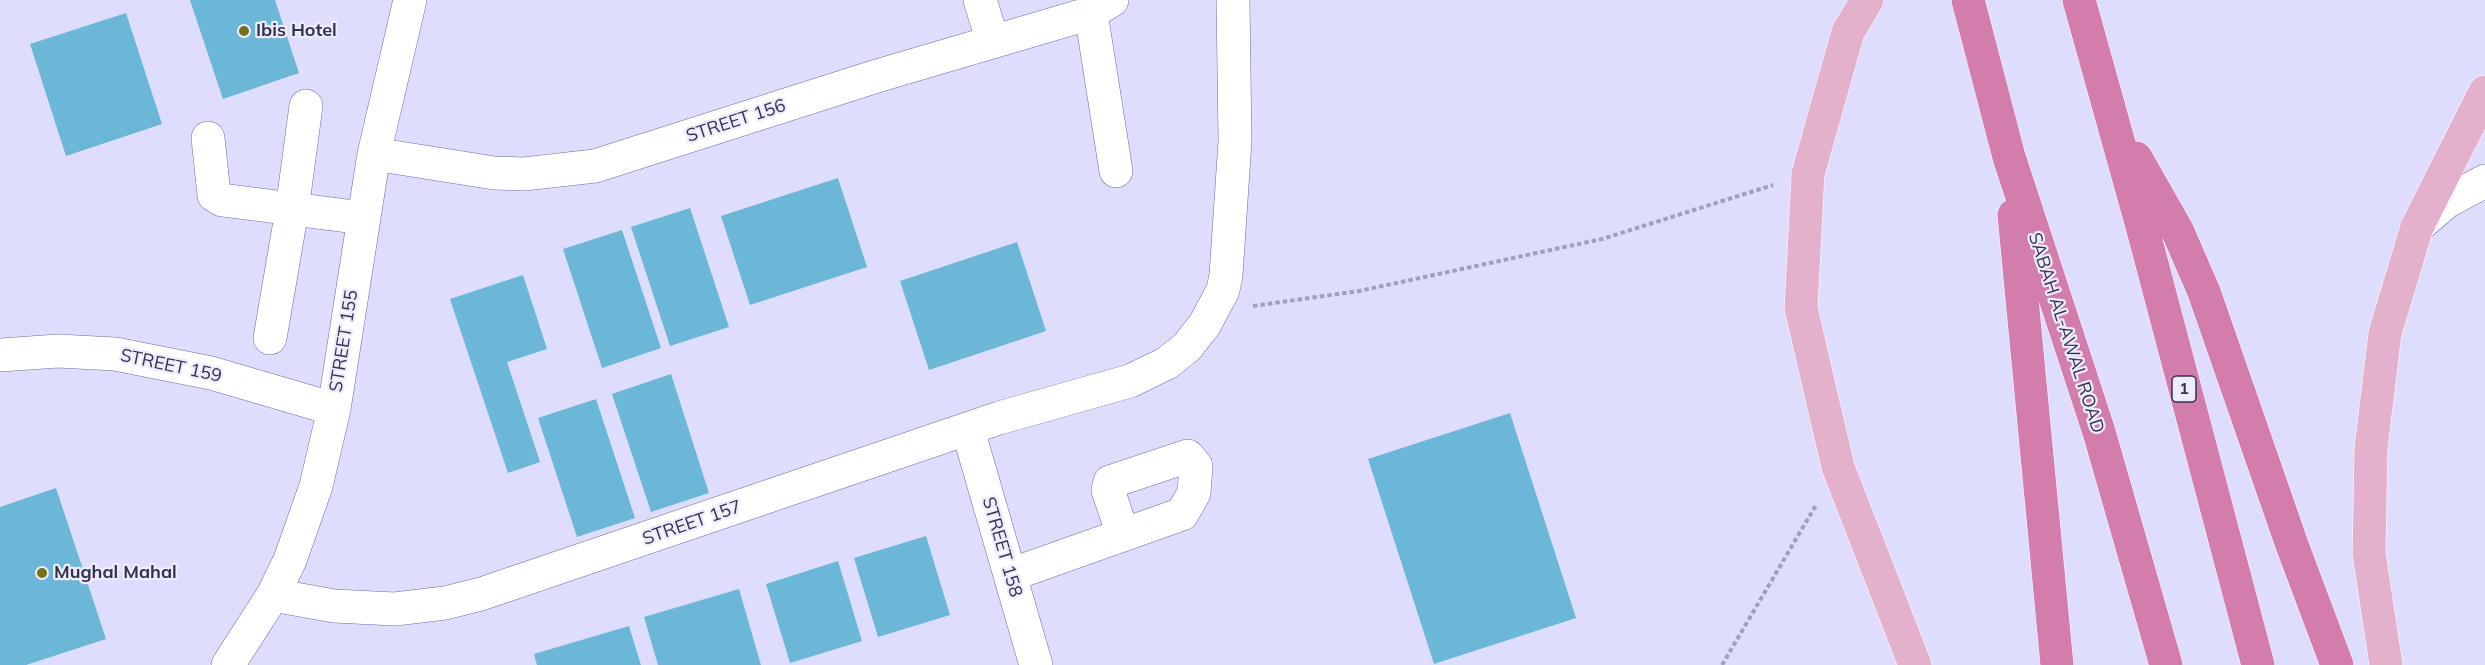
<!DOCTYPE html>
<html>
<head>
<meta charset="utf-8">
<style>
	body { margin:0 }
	canvas { display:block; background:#deddfd }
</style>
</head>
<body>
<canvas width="2485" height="665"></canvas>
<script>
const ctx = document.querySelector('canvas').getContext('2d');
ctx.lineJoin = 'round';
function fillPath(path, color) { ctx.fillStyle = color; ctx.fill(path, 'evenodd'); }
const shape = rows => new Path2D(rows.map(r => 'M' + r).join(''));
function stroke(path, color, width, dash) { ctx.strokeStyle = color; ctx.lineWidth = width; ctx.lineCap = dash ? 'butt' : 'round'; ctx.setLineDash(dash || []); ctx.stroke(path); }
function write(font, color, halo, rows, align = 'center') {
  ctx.font = font + ' Mulish,sans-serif'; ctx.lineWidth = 4.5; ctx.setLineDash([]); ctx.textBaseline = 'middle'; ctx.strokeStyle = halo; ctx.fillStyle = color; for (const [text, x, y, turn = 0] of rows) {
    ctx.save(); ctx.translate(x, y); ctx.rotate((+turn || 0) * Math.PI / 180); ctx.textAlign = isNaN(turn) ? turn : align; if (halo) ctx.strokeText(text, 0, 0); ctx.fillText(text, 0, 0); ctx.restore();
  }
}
const building = shape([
	[190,0,275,0,299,73,223,99],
	[126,13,162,124,66,156,30,44],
	[838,178,867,267,750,305,721,216],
	[690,208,729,327,670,346,631,227],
	[622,230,661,348,602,368,563,249],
	[1017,242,1046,331,929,370,900,281],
	[523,275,547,349,507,362,540,462,508,473,450,299],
	[671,374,709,493,651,512,612,394],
	[596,399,635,518,577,537,538,418],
	[1510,413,1576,618,1434,664,1368,459],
	[56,488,106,639,26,665,0,665,0,507],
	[926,536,950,615,878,637,854,558],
	[838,561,862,641,790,663,766,584],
	[739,589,761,665,658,665,644,617],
	[629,626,641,665,537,665,534,654]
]);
const path = shape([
	[1253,306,1359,291,1602,239,1773,185],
	[1722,665,1816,505]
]);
const minor = shape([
	[980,0,993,42],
	[1091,13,1116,171],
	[208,138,214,195,222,200,363,218],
	[374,154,494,173,524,174,595,166,877,76,1091,13,1112,0],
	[2417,227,2446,202,2485,181],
	[270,338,292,210,306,106],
	[0,355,58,351,115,354,211,373,334,409],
	[968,430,1036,665],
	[1010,575,1182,514,1194,493,1196,466,1188,456,1110,482,1108,490,1123,535],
	[273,595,334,606,395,609,445,603,481,594,999,418,1130,381,1167,363,1187,347,1205,324,1223,290,1226,275,1235,141,1233,0],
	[228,665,273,595,290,560,316,486,334,409,374,154,410,0]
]);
const major = shape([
	[1867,0,1848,32,1808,174,1801,308,1838,467,1915,665],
	[2386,665,2369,553,2371,448,2385,333,2417,227,2485,92]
]);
const highway = shape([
	[1968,0,2009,157,2099,432,2166,665],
	[2079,0,2142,226,2258,665],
	[2136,158,2178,232,2204,292,2292,545,2337,665],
	[2014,215,2057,665]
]);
const markers = [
	[244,31,6,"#757113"],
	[42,573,6,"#757113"]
];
const shields = [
	[2184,389,24]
];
const shieldNames = [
	["1",2184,389]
];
const poiNames = [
	["Ibis Hotel",256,31],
	["Mughal Mahal",54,573]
];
const streetNames = [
	["STREET 156",736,121,-18],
	["SABAH AL-AWAL ROAD",2066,333,72],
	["STREET 155",344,341,-81],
	["STREET 159",171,366,12],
	["STREET 157",692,523,-19],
	["STREET 158",1002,547,74]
];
fillPath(building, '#6bb7d7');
stroke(minor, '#7069af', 34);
stroke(major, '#fff', 34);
stroke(highway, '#fff', 34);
stroke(path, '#a09fbe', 4, [4.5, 3]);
stroke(minor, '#fff', 33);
stroke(major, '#e4b1cd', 33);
stroke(highway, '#d27dab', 33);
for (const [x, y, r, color] of markers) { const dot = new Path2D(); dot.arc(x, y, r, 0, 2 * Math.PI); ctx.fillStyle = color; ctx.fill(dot); stroke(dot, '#ececfc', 2); }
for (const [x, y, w] of shields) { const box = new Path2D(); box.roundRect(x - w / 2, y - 13, w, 26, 4.5); ctx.fillStyle = '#ececfc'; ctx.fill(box); stroke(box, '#343251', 1.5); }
write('bold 16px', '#343251', null, shieldNames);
write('bold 18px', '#343251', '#ececfc', poiNames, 'left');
write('18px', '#343251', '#ececfc', streetNames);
</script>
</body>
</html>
